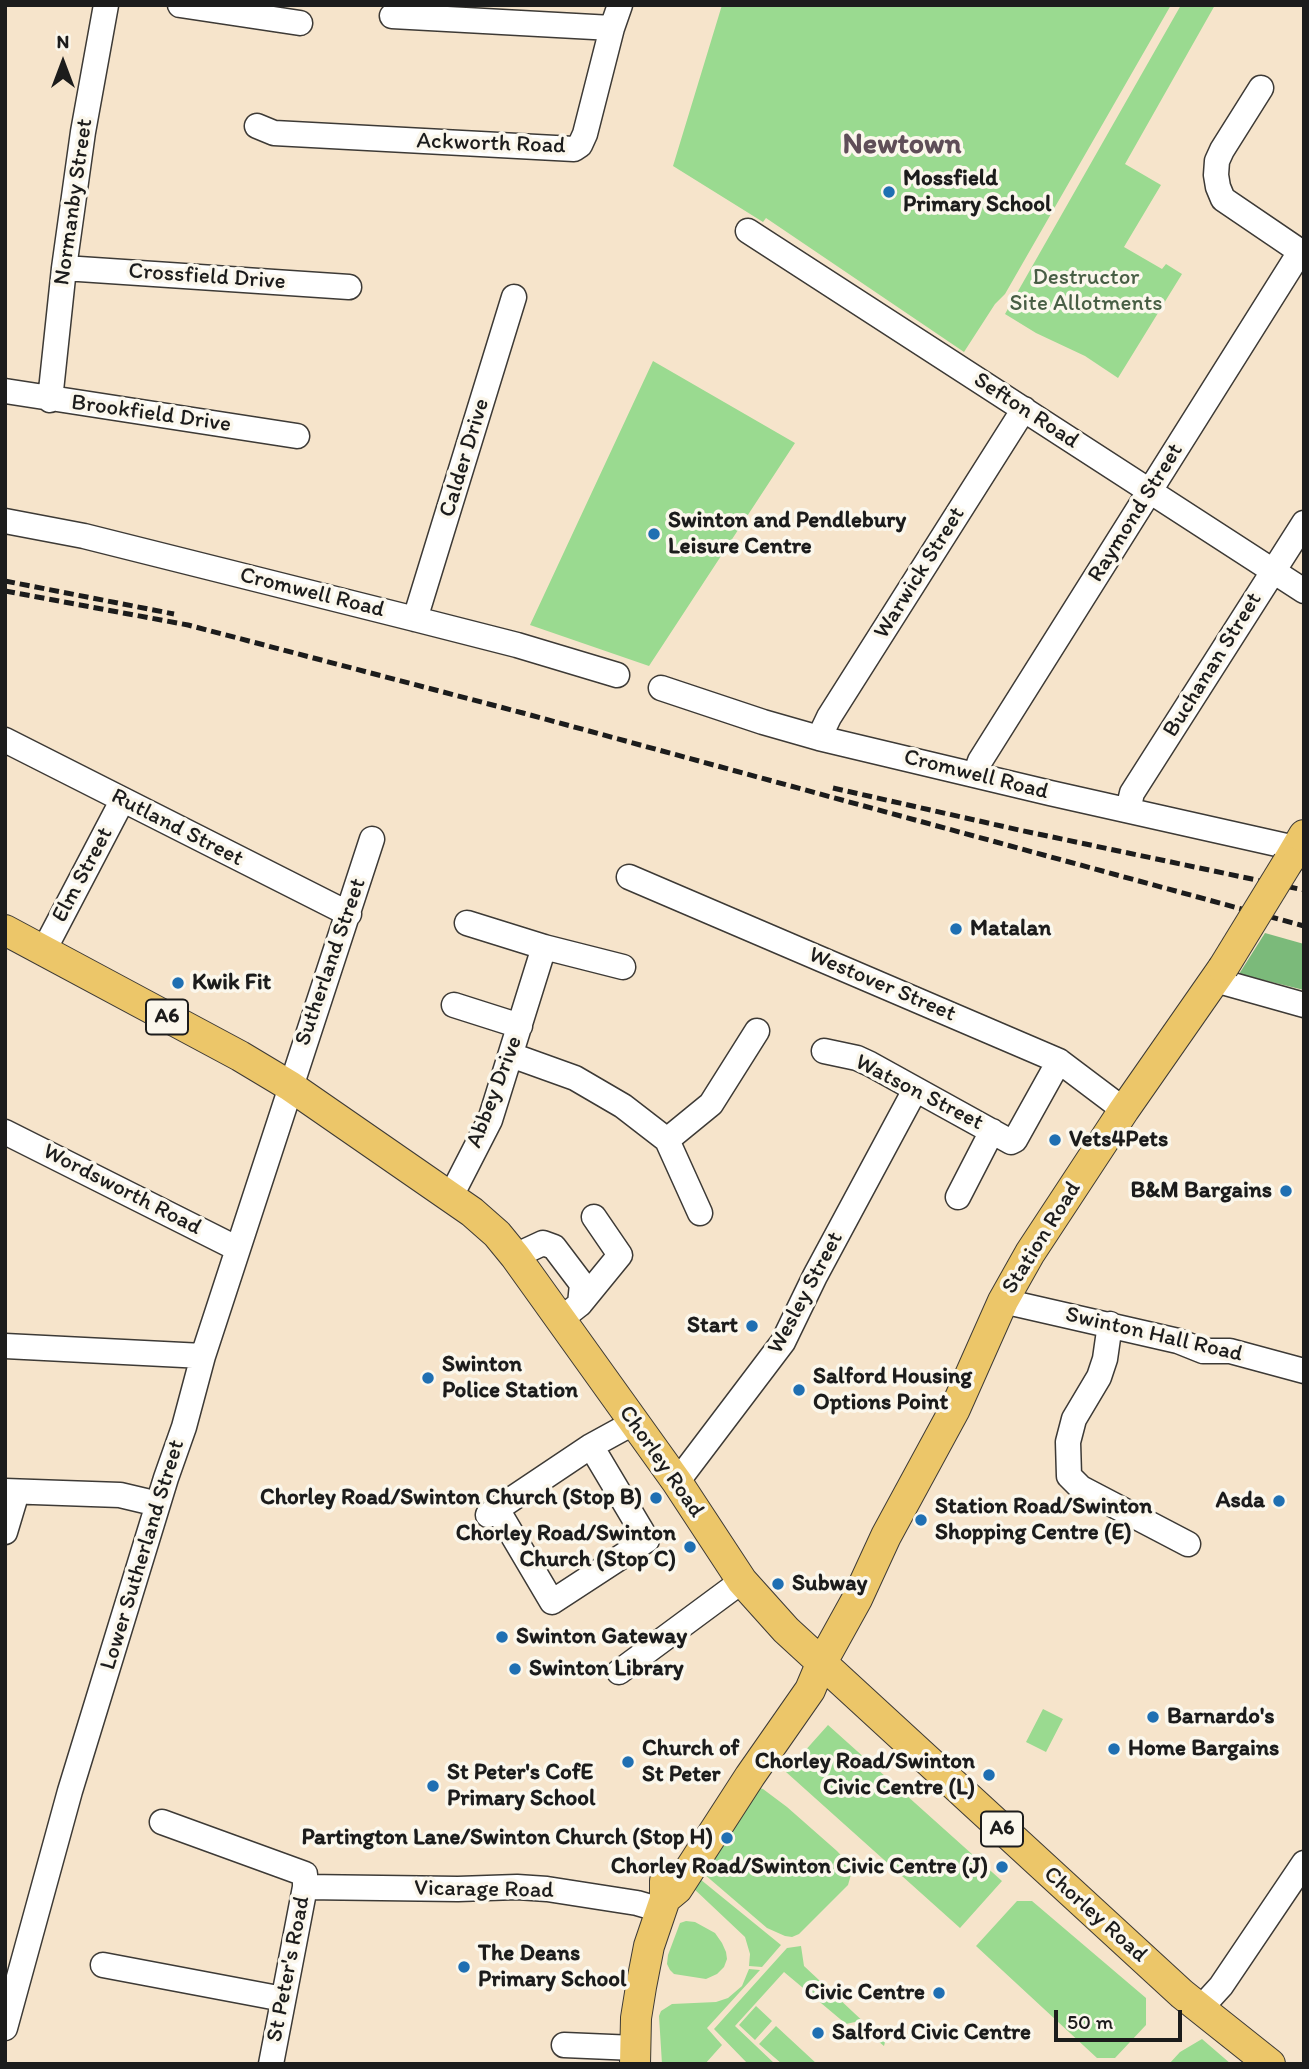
<!DOCTYPE html>
<html>
<head>
<meta charset="utf-8">
<style>
	body { margin:0 }
	#map { position:relative; width:1309px; height:2069px; overflow:hidden; background:#f6e4cb; font-family:Itim,sans-serif }
	canvas { display:block }
	.frame { position:absolute; inset:0; border:7px solid #1c1c1c; pointer-events:none }
	.north { position:absolute; left:28px; top:28px; width:70px; height:70px; -webkit-text-stroke:5px #fbf7ec; paint-order:stroke; rotate:0deg; font-size:19px; font-weight:700; line-height:28px; text-align:center; color:#1c1c1c }
	.north::after { content:''; display:block; margin:auto; width:24px; height:32px; background:#1c1c1c; clip-path:polygon(50% 0,100% 100%,50% 72%,0 100%) }
	.scale { position:absolute; left:1054px; top:2010px; width:128px; height:32px; box-sizing:border-box; border:4px solid #1c1c1c; border-top:0; padding-left:9px; font-size:21px; line-height:24px; white-space:nowrap; color:#1c1c1c; -webkit-text-stroke:5px #fbf7ec; paint-order:stroke }
</style>
</head>
<body>
<div id="map">
<canvas width="1309" height="2069"></canvas>
<div class="frame"></div>
<div class="north">N</div>
<div class="scale">50 m</div>
</div>
<script>
const ctx = document.querySelector('canvas').getContext('2d');
ctx.lineJoin = 'round';
function fillPath(path, color) { ctx.fillStyle = color; ctx.fill(path, 'evenodd'); }
const shape = rows => new Path2D(rows.map(r => 'M' + r).join(''));
function stroke(path, color, width, dash) { ctx.strokeStyle = color; ctx.lineWidth = width; ctx.lineCap = dash ? 'butt' : 'round'; ctx.setLineDash(dash || []); ctx.stroke(path); }
function write(font, color, halo, rows, align = 'center') {
  ctx.font = font + ' Itim,sans-serif'; ctx.lineWidth = 7; ctx.setLineDash([]); ctx.textBaseline = 'middle'; ctx.strokeStyle = halo; ctx.fillStyle = color; for (const [text, x, y, turn = 0] of rows) {
    ctx.save(); ctx.translate(x, y); ctx.rotate((+turn || 0) * Math.PI / 180); ctx.textAlign = isNaN(turn) ? turn : align; if (halo) ctx.strokeText(text, 0, 0); ctx.fillText(text, 0, 0); ctx.restore();
  }
}
const green = shape([
	[722,5,1171,5,1005,294,995,304,964,352,766,218,763,222,673,166],
	[1181,5,1215,5,1125,164,1161,185,1124,247,1162,269,1166,264,1182,274,1118,378,1085,356,1036,333,1005,314],
	[653,361,795,443,649,666,530,625],
	[1043,1709,1063,1719,1046,1752,1026,1742],
	[828,1725,1002,1881,960,1928,786,1772],
	[756,1787,763,1789,787,1807,837,1851,851,1866,852,1871,848,1885,799,1934,792,1937,785,1936,767,1928,697,1868],
	[695,1875,781,1945,762,1967,749,1966,750,1954,745,1937,692,1887],
	[1017,1901,1032,1901,1146,1998,1146,2025,1115,2058,1097,2058,976,1946],
	[686,1921,695,1922,715,1933,722,1943,726,1952,727,1959,724,1967,717,1974,706,1979,674,1974,670,1970,667,1964,668,1955,680,1923],
	[801,1946,804,1966,885,2042,884,2046,855,2022,846,2024,784,1972,735,2026,775,2064,748,2064,714,2029,787,1948],
	[749,1969,760,1970,707,2028,722,2045,705,2064,662,2064,659,2016,661,2011,672,2004,716,2002,728,1998,742,1986],
	[756,2006,772,2021,755,2040,739,2025],
	[776,2026,817,2064,782,2064,759,2044],
	[1202,2039,1231,2064,1169,2064,1180,2052]
]);
const forest = shape([
	[1265,933,1304,944,1304,990,1239,974]
]);
const minor = shape([
	[180,5,300,23],
	[392,16,612,28],
	[1261,88,1222,150,1217,161,1216,175,1218,187,1223,199,1304,254],
	[257,126,274,133,574,149,580,145,585,134,612,28,620,5],
	[748,231,1304,591],
	[64,268,349,287],
	[5,391,297,436],
	[50,400,64,268,83,132,106,5],
	[5,521,84,536,415,619,517,645,617,675],
	[415,619,514,297],
	[661,688,763,722,819,738,1050,793,1295,848],
	[819,738,829,717,1024,409],
	[5,740,349,914],
	[975,775,980,761,1300,252],
	[1128,810,1132,793,1304,523],
	[629,877,1059,1061,1124,1110],
	[467,923,544,947,623,967],
	[44,950,122,801],
	[1215,980,1304,1005],
	[454,1005,520,1026],
	[824,1051,857,1058,870,1064,1011,1142,1015,1140,1059,1061],
	[511,1055,575,1078,623,1106,667,1140,700,1213],
	[5,1132,238,1249],
	[667,1140,711,1104,757,1031],
	[451,1196,490,1120,544,947],
	[958,1197,992,1131],
	[515,1256,543,1243,554,1247,582,1284,580,1304,561,1319],
	[1003,1301,1178,1341,1203,1351,1230,1351,1304,1371],
	[580,1304,620,1255,594,1217],
	[1110,1324,1105,1359,1099,1377,1074,1419,1068,1442,1069,1476,1081,1488,1188,1544],
	[5,1346,203,1356],
	[677,1482,783,1342,815,1276,915,1090],
	[5,1491,120,1495,158,1504],
	[497,1509,552,1602,647,1540,591,1446],
	[488,1515,591,1446,633,1423],
	[5,1532,17,1492],
	[619,1672,742,1581],
	[162,1822,305,1874,305,1887,271,2064],
	[305,1887,458,1889,517,1887,547,1889,637,1903,661,1910],
	[103,1965,283,1999],
	[1200,2009,1221,1986,1304,1863],
	[5,2028,70,1791,166,1478,184,1427,203,1356,372,839],
	[564,2045,635,2048]
]);
const major = shape([
	[1288,862,1304,835],
	[5,930,240,1056,290,1086,472,1212,497,1234,515,1256,677,1482,742,1581,786,1630,1182,1994,1270,2064],
	[665,1899,677,1889,750,1776,810,1690,821,1664,857,1599,886,1536,955,1409,1003,1301,1030,1253,1124,1110,1223,968],
	[635,2064,636,2018,641,1987,649,1946,665,1899,665,1881]
]);
const rail = shape([
	[5,581,174,614],
	[5,591,188,625,523,713,1304,926],
	[833,788,1019,830,1304,890]
]);
const majorBridge = shape([
	[1223,968,1288,862]
]);
const markers = [
	[889,192,7,"#1f6fb2"],
	[654,534,7,"#1f6fb2"],
	[956,929,7,"#1f6fb2"],
	[178,983,7,"#1f6fb2"],
	[1055,1140,7,"#1f6fb2"],
	[1286,1191,7,"#1f6fb2"],
	[752,1326,7,"#1f6fb2"],
	[428,1378,7,"#1f6fb2"],
	[799,1390,7,"#1f6fb2"],
	[656,1498,7,"#1f6fb2"],
	[1279,1501,7,"#1f6fb2"],
	[921,1520,7,"#1f6fb2"],
	[690,1547,7,"#1f6fb2"],
	[778,1584,7,"#1f6fb2"],
	[502,1637,7,"#1f6fb2"],
	[515,1669,7,"#1f6fb2"],
	[1153,1717,7,"#1f6fb2"],
	[1114,1749,7,"#1f6fb2"],
	[628,1762,7,"#1f6fb2"],
	[989,1775,7,"#1f6fb2"],
	[433,1786,7,"#1f6fb2"],
	[727,1838,7,"#1f6fb2"],
	[1002,1867,7,"#1f6fb2"],
	[464,1967,7,"#1f6fb2"],
	[939,1993,7,"#1f6fb2"],
	[818,2033,7,"#1f6fb2"]
];
const shields = [
	[167,1017,42],
	[1002,1829,42]
];
const shieldNames = [
	["A6",167,1017],
	["A6",1002,1829]
];
const streetNames = [
	["Ackworth Road",491,144,2],
	["Normanby Street",74,202,-82],
	["Crossfield Drive",207,277,4],
	["Sefton Road",1026,411,33],
	["Brookfield Drive",151,414,8],
	["Calder Drive",465,458,-73],
	["Raymond Street",1136,513,-58],
	["Warwick Street",920,573,-58],
	["Cromwell Road",312,593,14],
	["Buchanan Street",1213,665,-58],
	["Cromwell Road",976,775,14],
	["Rutland Street",177,828,27],
	["Elm Street",83,875,-62],
	["Sutherland Street",331,962,-71],
	["Westover Street",882,985,23],
	["Abbey Drive",495,1092,-69],
	["Watson Street",919,1093,27],
	["Wordsworth Road",122,1190,27],
	["Station Road",1042,1238,-58],
	["Wesley Street",806,1293,-62],
	["Swinton Hall Road",1154,1335,13],
	["Chorley Road",661,1462,55],
	["Lower Sutherland Street",143,1555,-73],
	["Vicarage Road",484,1890,1],
	["Chorley Road",1095,1915,42],
	["St Peter's Road",289,1969,-79]
];
const poiNames = [
	["Mossfield",903,179],
	["Primary School",903,205],
	["Swinton and Pendlebury",668,521],
	["Leisure Centre",668,547],
	["Matalan",970,929],
	["Kwik Fit",192,983],
	["Vets4Pets",1069,1140],
	["B&M Bargains",1272,1191,"right"],
	["Start",738,1326,"right"],
	["Swinton",442,1365],
	["Police Station",442,1391],
	["Salford Housing",813,1377],
	["Options Point",813,1403],
	["Chorley Road/Swinton Church (Stop B)",642,1498,"right"],
	["Asda",1265,1501,"right"],
	["Station Road/Swinton",935,1507],
	["Shopping Centre (E)",935,1533],
	["Chorley Road/Swinton",676,1534,"right"],
	["Church (Stop C)",676,1560,"right"],
	["Subway",792,1584],
	["Swinton Gateway",516,1637],
	["Swinton Library",529,1669],
	["Barnardo's",1167,1717],
	["Church of",642,1749],
	["St Peter",642,1775],
	["Home Bargains",1128,1749],
	["Chorley Road/Swinton",975,1762,"right"],
	["Civic Centre (L)",975,1788,"right"],
	["St Peter's CofE",447,1773],
	["Primary School",447,1799],
	["Partington Lane/Swinton Church (Stop H)",713,1838,"right"],
	["Chorley Road/Swinton Civic Centre (J)",988,1867,"right"],
	["The Deans",478,1954],
	["Primary School",478,1980],
	["Civic Centre",925,1993,"right"],
	["Salford Civic Centre",832,2033]
];
const parkNames = [
	["Destructor",1086,278],
	["Site Allotments",1086,304]
];
const districtNames = [
	["Newtown",902,145]
];
fillPath(green, '#9ada90');
fillPath(forest, '#7bba7a');
stroke(minor, '#3d3a36', 27);
stroke(major, '#3d3a36', 32);
stroke(minor, '#fff', 24);
stroke(major, '#ecc669', 30);
stroke(rail, '#1c1c1c', 5, [10, 5]);
stroke(majorBridge, '#3d3a36', 32, []);
stroke(majorBridge, '#ecc669', 30);
for (const [x, y, r, color] of markers) { const dot = new Path2D(); dot.arc(x, y, r, 0, 2 * Math.PI); ctx.fillStyle = color; ctx.fill(dot); stroke(dot, '#fbf7ec', 2.5); }
for (const [x, y, w] of shields) { const box = new Path2D(); box.roundRect(x - w / 2, y - 17.5, w, 35, 5); ctx.fillStyle = '#fbf7ec'; ctx.fill(box); stroke(box, '#1c1c1c', 2); }
write('bold 21px', '#1c1c1c', null, shieldNames);
write('23px', '#1c1c1c', '#fbf7ec', streetNames);
write('bold 23px', '#1c1c1c', '#fbf7ec', poiNames, 'left');
write('23px', '#485e45', '#fbf7ec', parkNames);
write('bold 30px', '#5f4e58', '#fbf7ec', districtNames);
</script>
</body>
</html>
